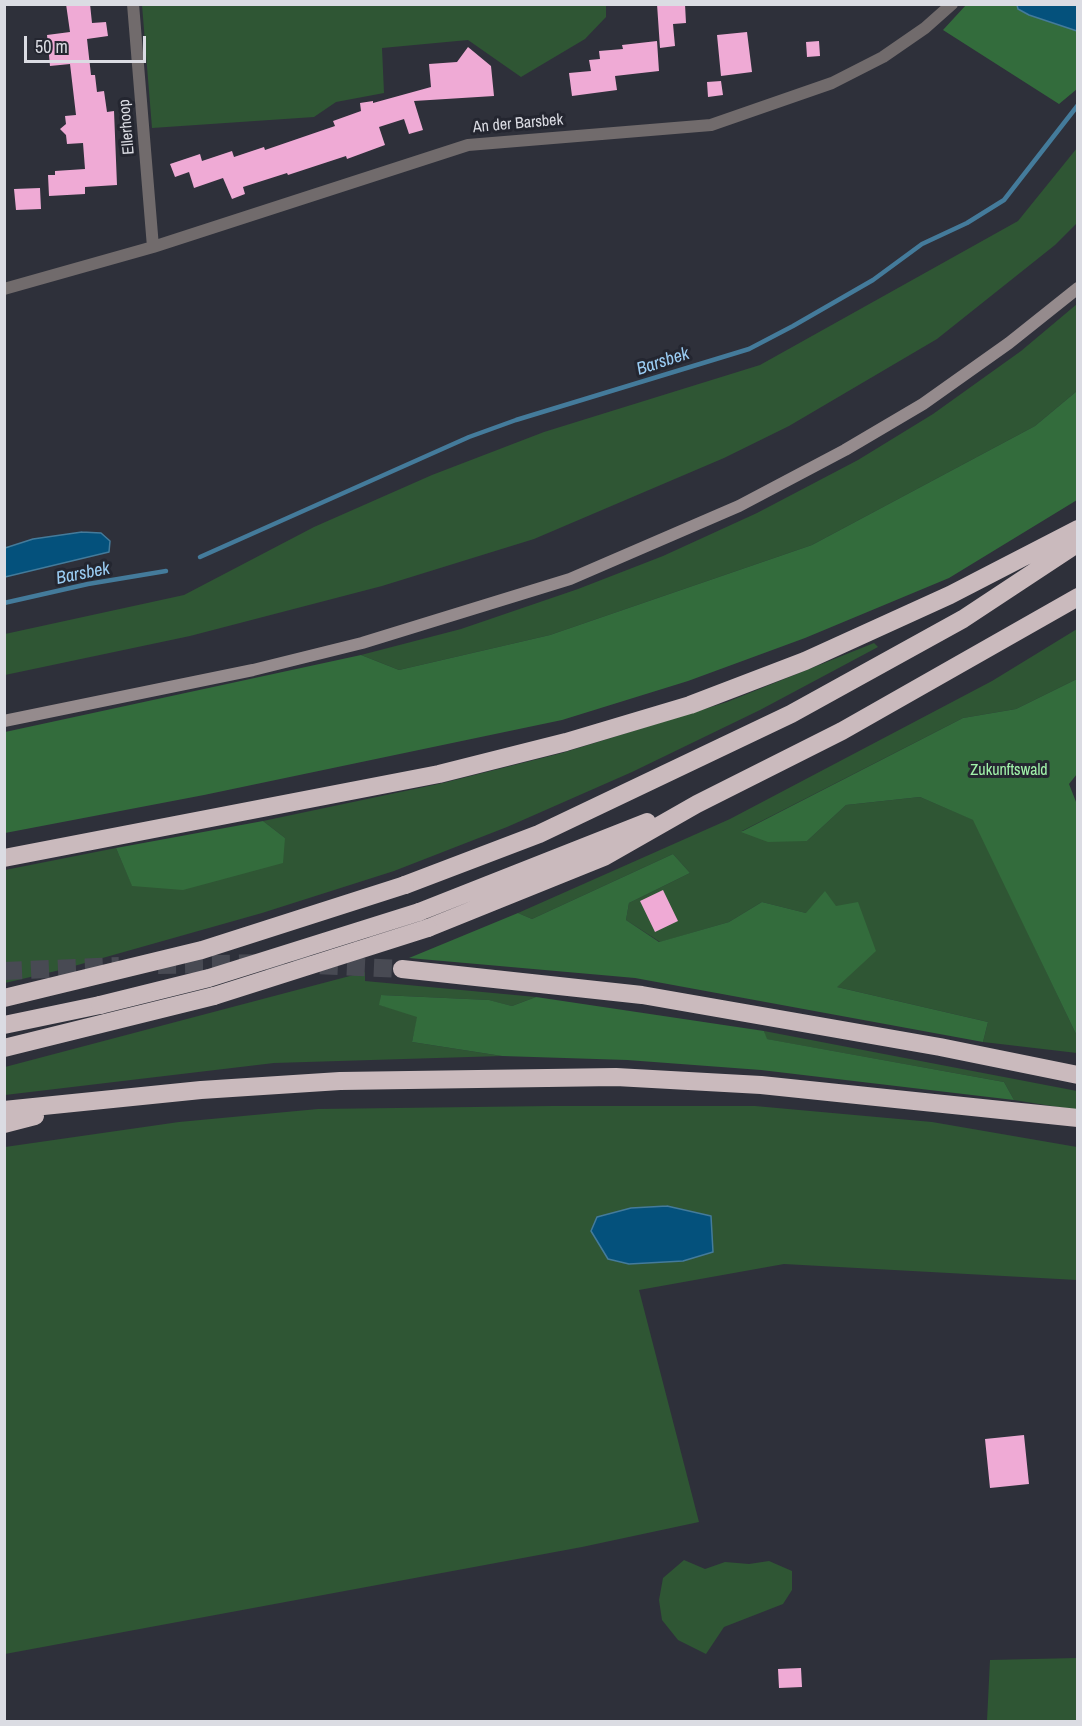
<!DOCTYPE html>
<html>
<head>
<meta charset="utf-8">
<style>
	body { margin:0 }
	#map { position:relative; width:1082px; height:1726px; overflow:hidden; background:#2e303a; font-family:"Archivo Narrow",sans-serif }
	canvas { display:block }
	.frame { position:absolute; inset:0; border:6px solid #dbdce3; pointer-events:none }
	.scale { position:absolute; left:24px; top:36px; width:122px; height:27px; box-sizing:border-box; border:3px solid #dbdce3; border-top:0; padding-left:8px; font-size:18px; line-height:21px; white-space:nowrap; color:#dbdce3; -webkit-text-stroke:4px #242630; paint-order:stroke }
</style>
</head>
<body>
<div id="map">
<canvas width="1082" height="1726"></canvas>
<div class="frame"></div>
<div class="scale">50 m</div>
</div>
<script>
const ctx = document.querySelector('canvas').getContext('2d');
ctx.lineJoin = 'round';
function fillPath(path, color) { ctx.fillStyle = color; ctx.fill(path, 'evenodd'); }
const shape = rows => new Path2D(rows.map(r => 'M' + r).join(''));
function stroke(path, color, width, dash) { ctx.strokeStyle = color; ctx.lineWidth = width; ctx.lineCap = dash ? 'butt' : 'round'; ctx.setLineDash(dash || []); ctx.stroke(path); }
function write(font, color, halo, rows, align = 'center') {
  ctx.font = font + ' "Archivo Narrow",sans-serif'; ctx.lineWidth = 6; ctx.setLineDash([]); ctx.textBaseline = 'middle'; ctx.strokeStyle = halo; ctx.fillStyle = color; for (const [text, x, y, turn = 0] of rows) {
    ctx.save(); ctx.translate(x, y); ctx.rotate((+turn || 0) * Math.PI / 180); ctx.textAlign = isNaN(turn) ? turn : align; if (halo) ctx.strokeText(text, 0, 0); ctx.fillText(text, 0, 0); ctx.restore();
  }
}
const green = shape([
	[606,5,606,17,585,39,521,77,468,40,382,48,384,93,336,102,314,117,152,128,142,5],
	[1077,148,1077,223,1055,245,937,339,789,426,724,458,534,539,382,586,190,636,5,675,5,634,184,595,314,527,432,475,544,432,760,365,1018,221],
	[1077,304,1077,391,1035,426,812,545,550,635,399,670,361,655,461,629,578,589,663,556,757,513,858,460,933,414,1021,351],
	[1077,629,1077,679,1016,709,963,718,742,831,807,841,846,805,920,797,974,820,1077,1036,1077,1053,983,1042,988,1022,837,987,806,913,762,902,729,922,660,942,626,920,629,903,690,873,673,854,532,919,518,913,730,819,992,681],
	[874,643,878,647,760,710,632,772,507,827,394,871,262,913,60,970,5,983,5,870,116,848,132,885,285,838,263,821,443,783,562,753,727,702],
	[365,972,365,981,536,997,512,1006,488,1000,381,995,380,1005,418,1016,412,1042,502,1056,274,1063,5,1095,5,1067],
	[764,1031,1077,1091,1077,1110,1014,1100,1004,1082,766,1039],
	[551,1106,755,1106,932,1122,1077,1147,1077,1280,784,1264,639,1290,699,1522,582,1547,5,1654,5,1147,179,1122,318,1109],
	[684,1560,705,1569,725,1562,749,1564,769,1561,792,1571,792,1590,783,1604,724,1627,706,1654,678,1640,662,1620,659,1600,663,1578],
	[1077,1658,1077,1721,987,1721,990,1660]
]);
const forest = shape([
	[1017,4,1018,9,1029,15,1077,31,1077,89,1059,104,943,30,966,5],
	[1077,391,1077,500,949,578,805,638,688,681,562,720,204,795,5,833,5,732,361,655,399,670,550,635,812,545,1035,426],
	[1077,679,1077,774,1069,784,1078,807,1077,1036,973,820,920,797,846,805,807,841,768,842,741,832,963,718,1016,709],
	[263,821,285,838,283,863,183,890,132,886,116,848],
	[673,854,690,873,629,903,626,920,659,942,729,922,762,902,806,913,825,891,836,906,858,902,876,951,837,987,988,1022,983,1042,635,978,409,958,518,913,532,919],
	[381,995,489,1000,512,1006,536,997,764,1031,767,1039,1004,1082,1014,1100,761,1070,627,1060,502,1056,412,1042,417,1017,379,1005]
]);
const water = shape([
	[1017,5,1077,5,1077,31,1029,15,1018,9,1017,5],
	[82,532,101,533,110,541,109,552,5,577,5,548,33,539,82,532],
	[667,1206,711,1216,713,1252,683,1261,629,1264,608,1259,591,1231,597,1217,631,1208,667,1206]
]);
const stream = shape([
	[200,557,469,437,516,420,749,349,793,326,873,280,922,244,967,223,1004,200,1078,105],
	[4,603,88,584,166,571]
]);
const building = shape([
	[66,4,90,4,92,23,106,22,108,36,87,39,91,75,95,75,97,92,104,91,107,112,114,111,117,185,85,187,85,194,49,196,48,175,55,175,55,171,85,169,83,143,67,144,66,135,60,129,66,124,65,116,76,115,70,64,50,66,47,35,70,32],
	[657,4,685,4,686,23,673,24,675,46,660,48],
	[747,32,752,72,721,76,717,35],
	[657,41,659,71,615,76,617,90,572,96,569,73,591,71,589,60,600,59,599,51,623,49,622,45],
	[819,41,820,56,807,57,806,42],
	[468,47,491,66,494,96,414,101,423,130,409,134,404,119,379,127,385,145,347,159,346,156,288,175,287,173,243,187,245,194,232,199,223,178,194,188,189,172,175,177,170,164,200,154,202,161,232,151,234,157,264,147,265,150,335,126,333,121,361,111,360,103,373,101,373,103,431,87,429,64,457,62],
	[721,81,723,95,708,97,707,82],
	[40,188,41,209,16,210,14,189],
	[663,890,678,921,655,932,640,901],
	[1024,1435,1029,1484,990,1488,985,1439],
	[801,1668,802,1687,779,1688,778,1669]
]);
const highwayTunnel = shape([
	[158,965,274,963,402,969],
	[4,971,119,966]
]);
const street = shape([
	[133,4,153,247],
	[4,289,153,247,468,145,711,125,832,83,883,57,925,28,952,4]
]);
const secondary = shape([
	[4,721,253,670,362,643,570,579,739,506,845,450,923,404,1009,343,1078,288]
]);
const highway = shape([
	[4,858,439,774,566,742,690,705,805,661,950,595,1078,529],
	[405,885,539,834,791,714,963,619,1078,543],
	[419,912,647,822],
	[428,928,604,857,697,804,842,731,1078,597],
	[402,969,642,995,940,1047,1078,1075],
	[4,1025,100,1005],
	[4,1048,214,996],
	[4,1110,201,1090,340,1081,616,1077,761,1085,1078,1118],
	[4,1124,35,1116]
]);
const highwayBridge = shape([
	[214,996,428,928],
	[4,998,202,950,405,885],
	[100,1005,209,978,419,912]
]);
const streetNames = [
	["An der Barsbek",518,124,-5],
	["Ellerhoop",127,127,-95]
];
const parkNames = [
	["Zukunftswald",1009,771]
];
const waterNames = [
	["Barsbek",663,362,-18],
	["Barsbek",83,574,-11]
];
fillPath(green, '#2f5634');
fillPath(forest, '#336c3c');
fillPath(water, '#04517c');
stroke(water, '#447b9b', 1.5);
stroke(stream, '#447b9b', 4.5);
fillPath(building, '#efaad5');
stroke(highwayTunnel, '#484a53', 18, [18, 9]);
stroke(street, '#716b6c', 12);
stroke(secondary, '#958b8d', 12);
stroke(highway, '#cababd', 18);
stroke(highwayBridge, '#cababd', 18);
write('16px', '#dbdce3', '#242630', streetNames);
write('16px', '#a1f2aa', '#242630', parkNames);
write('italic 18px', '#9bcdf4', '#242630', waterNames);
</script>
</body>
</html>
